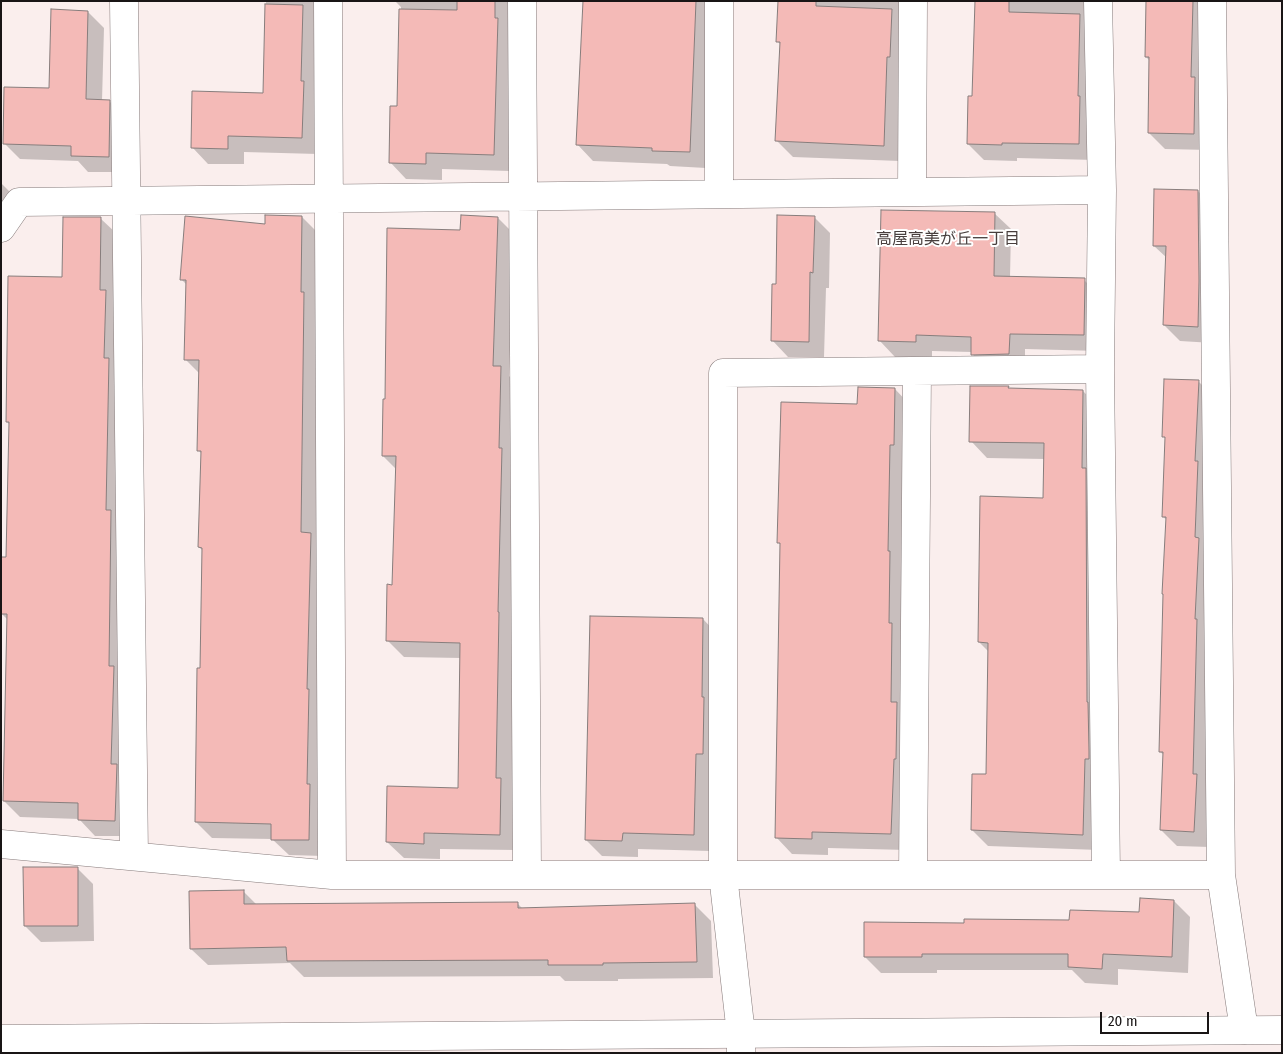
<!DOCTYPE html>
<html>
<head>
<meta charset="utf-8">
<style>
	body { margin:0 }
	#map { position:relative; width:1283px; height:1054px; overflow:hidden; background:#faeeed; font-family:"Fira Sans Condensed",sans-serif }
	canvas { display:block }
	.frame { position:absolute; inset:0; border:2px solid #191515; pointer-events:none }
	.scale { position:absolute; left:1100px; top:1012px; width:109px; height:22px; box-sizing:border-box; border:2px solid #191515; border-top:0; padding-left:6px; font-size:15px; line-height:18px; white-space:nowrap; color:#191515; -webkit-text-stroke:4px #fff; paint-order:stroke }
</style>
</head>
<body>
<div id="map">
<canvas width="1283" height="1054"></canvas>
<div class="frame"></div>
<div class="scale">20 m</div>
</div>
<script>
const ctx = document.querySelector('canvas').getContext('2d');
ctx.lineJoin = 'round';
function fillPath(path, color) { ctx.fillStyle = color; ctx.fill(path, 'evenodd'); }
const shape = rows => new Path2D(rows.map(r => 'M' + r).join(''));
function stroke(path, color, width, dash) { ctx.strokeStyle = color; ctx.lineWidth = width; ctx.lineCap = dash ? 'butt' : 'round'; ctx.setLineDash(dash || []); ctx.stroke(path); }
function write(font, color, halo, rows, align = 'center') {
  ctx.font = font + ' "Fira Sans Condensed","Noto Sans JP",sans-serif'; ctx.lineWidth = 4; ctx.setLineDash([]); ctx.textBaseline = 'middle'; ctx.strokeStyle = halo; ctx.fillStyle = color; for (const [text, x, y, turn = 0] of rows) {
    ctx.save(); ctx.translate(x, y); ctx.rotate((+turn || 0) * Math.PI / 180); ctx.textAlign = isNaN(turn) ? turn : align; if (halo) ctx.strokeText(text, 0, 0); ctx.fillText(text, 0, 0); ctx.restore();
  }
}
const shadow = shape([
	[266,1,320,1,318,154,244,152,244,164,208,164,192,147,265,94],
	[395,1,511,1,510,171,442,169,442,180,406,179,390,162,399,108,401,7],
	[584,1,708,1,706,168,670,166,667,164,593,161,577,144],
	[779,1,906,1,900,161,793,157,776,140,781,45,777,41],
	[976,1,1095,1,1095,160,1017,158,1017,161,984,160,968,144,973,98],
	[1150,1,1209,1,1210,150,1165,149,1149,133,1150,61,1146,57],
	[88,12,104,28,102,101,109,101,125,117,124,172,88,172,78,161,20,159,4,143,50,90],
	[1,183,11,193,1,207],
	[1198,191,1214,208,1213,343,1180,341,1164,325,1167,258,1154,246],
	[994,213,1011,229,1010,278,1084,280,1100,296,1099,351,1025,349,1025,370,989,370,972,354,972,352,932,351,932,358,895,357,879,340],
	[302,217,318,233,324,856,289,855,272,839,212,838,196,822,203,551,199,547,202,454,199,451,200,374,185,359,187,285,181,279,266,225],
	[814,217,830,233,829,288,826,288,824,357,788,357,772,340,777,285],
	[100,218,117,234,131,836,95,836,79,819,20,817,4,801,8,620,2,614,8,559,10,425,7,422,63,279],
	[498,218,514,234,509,376,516,383,515,630,512,791,517,795,515,850,440,849,440,859,404,858,387,842,459,789,461,658,404,657,388,641,393,586,396,469,383,456,386,401,462,231],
	[1199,382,1215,398,1210,847,1177,846,1161,830,1164,755,1160,752,1167,520,1163,517,1166,439,1163,436],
	[1008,387,1010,389,1083,391,1099,408,1099,850,988,846,972,830,987,775,989,652,979,642,1045,499,1045,459,987,458,971,441],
	[895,389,911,406,907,850,828,848,828,855,792,854,776,837,782,546,778,542,858,405],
	[703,619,719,636,710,851,638,849,638,857,602,856,586,840],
	[77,868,93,884,94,941,41,942,25,926],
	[243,891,257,905,517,903,523,909,695,905,711,921,713,978,618,979,618,981,565,981,560,976,304,977,290,963,208,965,191,949],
	[1174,901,1190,917,1188,973,1118,969,1118,985,1085,983,1072,970,937,970,937,973,881,973,865,957,965,924,1071,921,1140,914]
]);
const building = shape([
	[457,1,495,1,495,18,498,18,494,155,426,153,426,164,389,163,390,106,397,106,399,9,457,10,457,1],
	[583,1,696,1,690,152,652,151,652,148,576,145,583,1],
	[778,1,816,1,816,6,892,9,890,57,887,57,884,146,775,141,780,42,776,42,778,1],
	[975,1,1009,1,1009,12,1080,14,1078,96,1080,96,1079,144,1002,143,1002,145,967,144,968,96,972,96,975,1],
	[1146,1,1193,1,1191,77,1195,77,1194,134,1148,133,1149,57,1145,57,1146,1],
	[265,4,303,5,301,81,304,81,302,138,228,136,228,149,191,148,192,91,263,93,265,4],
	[51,9,88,11,86,99,110,100,109,157,71,156,71,146,3,144,4,87,49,88,51,9],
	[1154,189,1198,190,1199,281,1198,327,1163,325,1166,246,1153,246,1154,189],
	[881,210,995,212,994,276,1085,278,1084,335,1010,334,1009,354,971,355,971,337,916,335,916,342,878,341,881,210],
	[265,215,302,216,301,292,304,292,301,532,311,533,307,689,309,689,307,784,310,784,309,840,271,840,271,824,195,822,197,668,200,668,202,548,198,547,201,451,197,451,199,360,184,360,186,280,180,280,185,216,265,224,265,215],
	[461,215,498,217,493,366,501,366,499,448,502,448,498,612,499,612,496,778,501,778,500,835,424,833,424,844,386,842,387,786,458,788,460,643,386,641,387,584,392,585,396,456,382,456,383,399,385,399,387,228,460,230,461,215],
	[777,215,815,216,813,273,810,272,809,342,771,341,772,284,776,284,777,215],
	[63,217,101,217,100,290,106,290,104,358,109,358,106,510,111,510,109,666,114,666,111,764,117,764,115,821,78,820,78,803,3,801,7,614,1,614,1,557,6,557,9,422,6,422,8,276,62,277,63,217],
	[1164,379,1199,380,1195,461,1198,461,1195,537,1199,538,1195,619,1197,619,1193,774,1197,774,1194,832,1160,830,1163,752,1159,752,1163,594,1162,594,1166,517,1162,517,1165,437,1162,437,1164,379],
	[970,386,1009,386,1008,388,1083,390,1082,468,1086,468,1087,702,1088,702,1089,751,1089,759,1085,759,1083,835,971,830,972,774,986,774,988,643,978,642,980,496,1043,498,1044,443,969,442,970,386],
	[858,387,895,388,894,445,890,445,888,551,890,551,889,623,892,623,891,702,897,702,896,759,894,759,891,834,812,832,812,839,775,838,780,543,777,543,781,402,857,404,858,387],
	[590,616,703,618,702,697,704,697,703,754,696,754,694,835,623,833,622,841,585,840,590,616],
	[23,867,78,867,78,926,24,926,23,867],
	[244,890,244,904,518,902,518,908,695,903,697,962,603,963,603,965,548,965,548,960,287,961,286,947,190,949,189,891,244,890],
	[1140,898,1174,900,1172,957,1103,954,1102,969,1068,967,1068,954,922,954,922,957,864,957,864,922,964,923,964,919,1069,920,1070,910,1139,912,1140,898]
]);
const minor = shape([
	[124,1,134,856],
	[328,1,332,875],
	[522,1,527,874],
	[1098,1,1102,190,1100,369,1106,875],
	[1212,1,1221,875,1244,1030],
	[912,192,913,1],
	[719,194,719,1],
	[1,228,19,202,1102,190],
	[1,844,332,875,1221,875],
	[913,875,917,371],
	[741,1053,741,1034,723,875,723,373,1100,369]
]);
const tertiary = shape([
	[1,1039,1282,1030]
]);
const neighbourhoodNames = [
	["高屋高美が丘一丁目",948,240]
];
fillPath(shadow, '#0003');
fillPath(building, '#f4bab7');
stroke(building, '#877d7c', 1);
stroke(minor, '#867b7b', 29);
stroke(tertiary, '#867b7b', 29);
stroke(minor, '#fff', 28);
stroke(tertiary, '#fff', 28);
write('16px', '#483f3e', '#fff', neighbourhoodNames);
</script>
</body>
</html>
